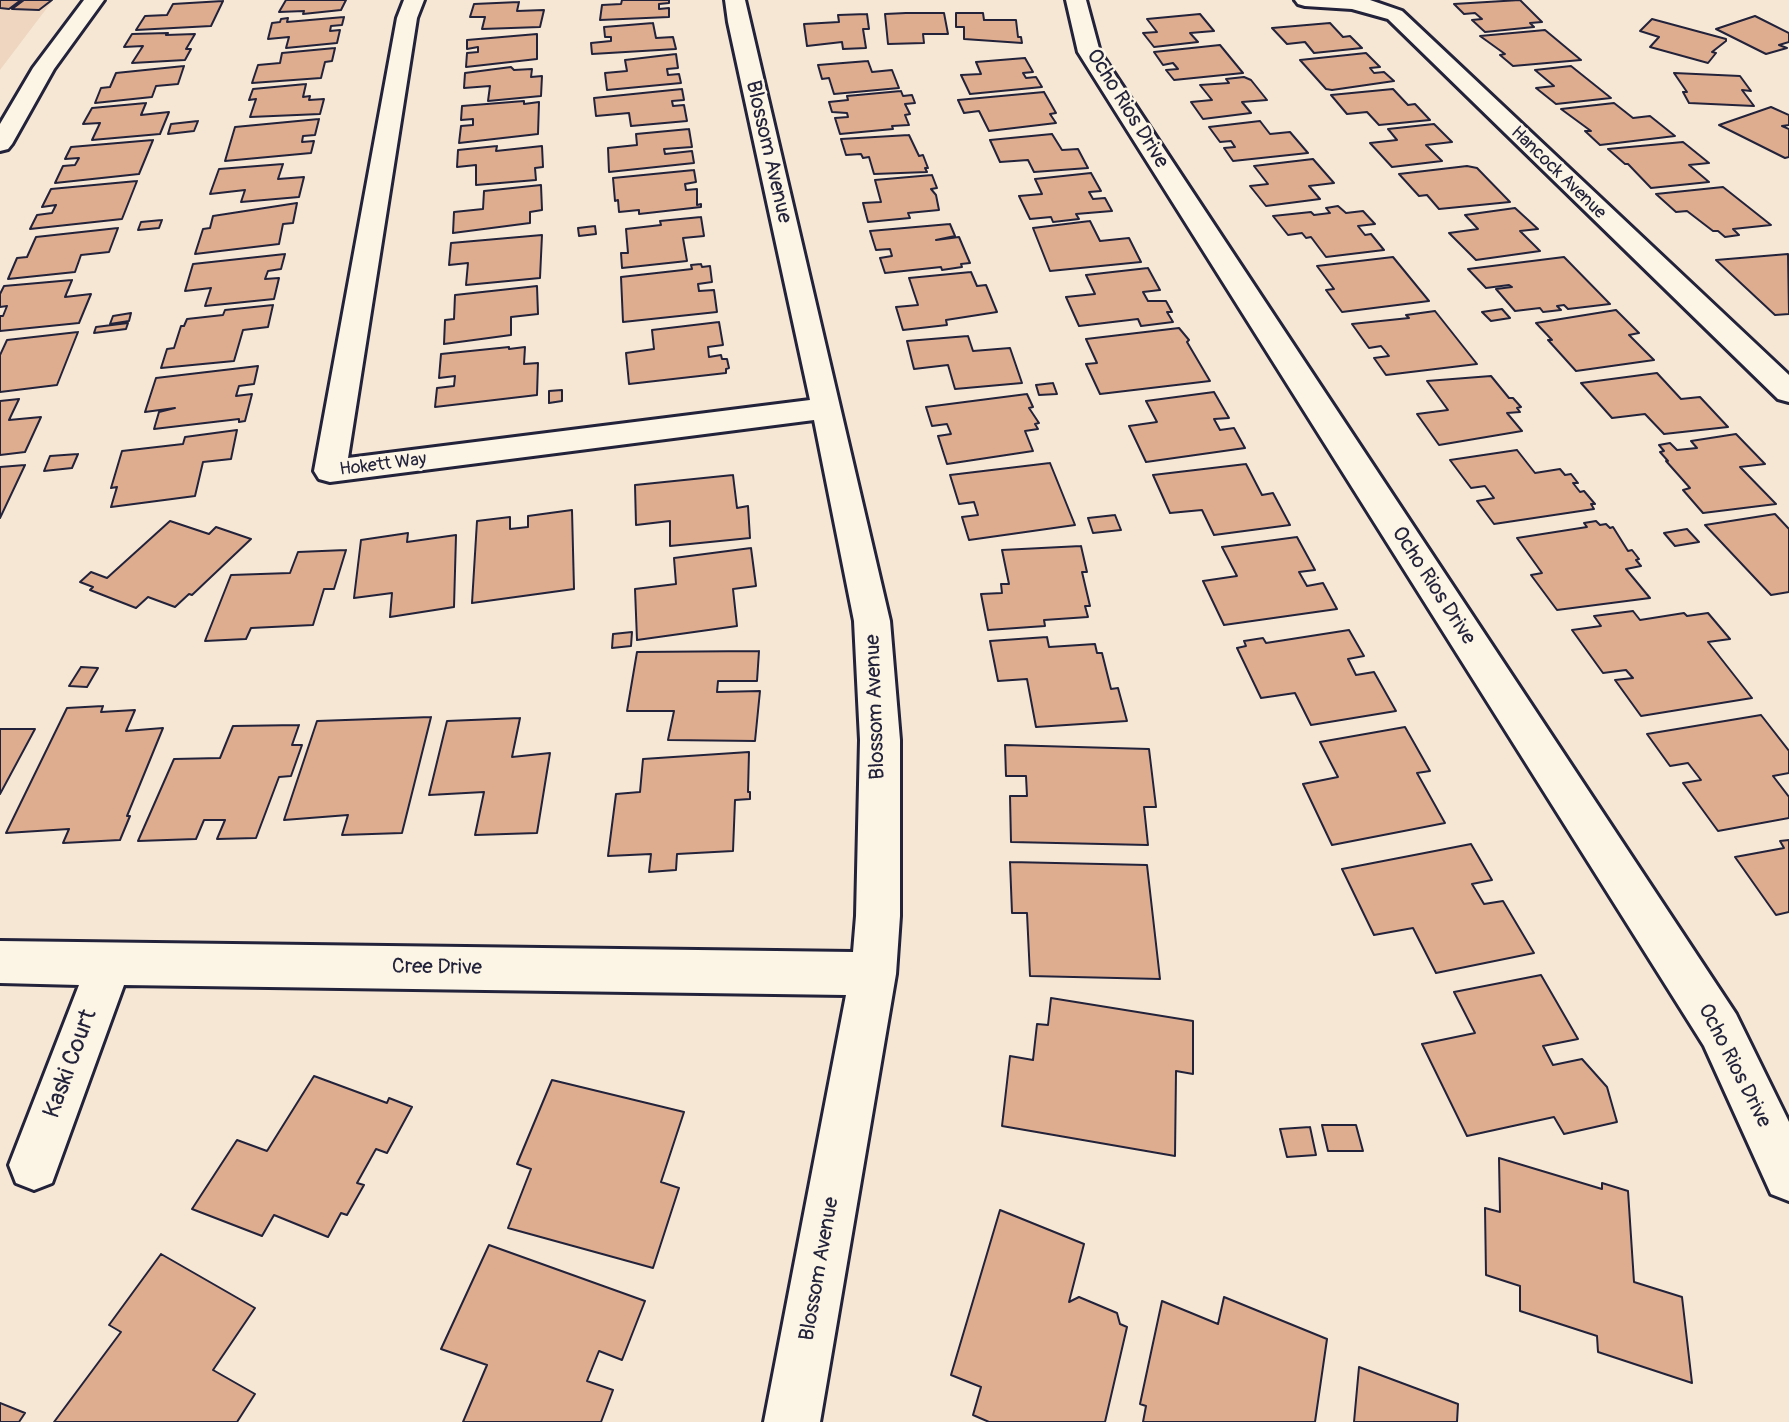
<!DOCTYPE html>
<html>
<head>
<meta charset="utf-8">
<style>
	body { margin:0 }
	canvas { display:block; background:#f6e7d4 }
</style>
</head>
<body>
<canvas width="1789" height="1422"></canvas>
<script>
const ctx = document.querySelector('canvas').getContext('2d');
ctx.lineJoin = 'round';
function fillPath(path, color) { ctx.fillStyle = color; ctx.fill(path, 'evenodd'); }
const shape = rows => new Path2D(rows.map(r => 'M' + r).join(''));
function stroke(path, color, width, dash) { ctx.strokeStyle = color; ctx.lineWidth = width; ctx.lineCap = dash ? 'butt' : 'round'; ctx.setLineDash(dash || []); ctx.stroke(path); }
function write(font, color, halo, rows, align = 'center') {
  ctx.font = font + ' Pangolin,sans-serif'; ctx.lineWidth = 5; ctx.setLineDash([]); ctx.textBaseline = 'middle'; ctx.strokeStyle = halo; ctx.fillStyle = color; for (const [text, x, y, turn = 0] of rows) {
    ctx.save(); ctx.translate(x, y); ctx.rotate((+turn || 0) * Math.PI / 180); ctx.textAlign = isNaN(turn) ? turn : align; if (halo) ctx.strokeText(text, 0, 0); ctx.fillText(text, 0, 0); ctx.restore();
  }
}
const built = shape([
	[0,0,53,0,0,70]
]);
const building = shape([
	[0,0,21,0,9,9,0,8,0,0],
	[24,0,52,0,39,10,12,9,24,0],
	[286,0,346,0,341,10,303,14,304,11,279,12,286,0],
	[622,0,669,0,669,3,659,4,659,9,669,8,669,17,600,20,602,5,621,4,622,0],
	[1520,0,1542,22,1530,23,1534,27,1485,32,1472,20,1482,19,1475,13,1464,14,1454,4,1520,0],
	[223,1,211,26,136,30,145,16,167,15,173,4,223,1],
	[519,2,517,11,544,10,540,27,482,29,485,17,470,17,474,4,519,2],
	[906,13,944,13,948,34,923,34,924,43,888,44,885,14,906,13],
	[956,13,983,13,984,20,1016,20,1018,37,1021,37,1022,43,964,39,964,27,956,27,956,13],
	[867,14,869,29,863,29,866,48,843,49,842,42,807,46,804,24,839,22,838,15,867,14],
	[1200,14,1214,31,1190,33,1198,42,1154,47,1143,33,1157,32,1147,19,1200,14],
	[1755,16,1789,33,1789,42,1779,45,1787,48,1766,54,1716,29,1755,16],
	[344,17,342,25,331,26,330,31,340,30,337,43,286,48,289,37,268,39,272,23,280,22,281,19,288,18,287,22,344,17],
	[1652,19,1726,39,1726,41,1712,52,1716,53,1708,63,1650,47,1659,37,1640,31,1652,19],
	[653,23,656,38,673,37,676,49,592,54,591,43,611,41,611,37,605,37,604,27,653,23],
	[1330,23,1343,37,1350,36,1362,48,1314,53,1305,42,1287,44,1272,28,1330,23],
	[1545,30,1581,60,1513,66,1500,55,1505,54,1480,36,1545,30],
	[168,33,166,35,195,34,186,49,191,49,185,60,132,63,143,46,124,47,132,34,168,33],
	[537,34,537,59,466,67,467,53,478,52,478,47,467,49,467,40,537,34],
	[1220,45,1243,73,1174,80,1166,70,1178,69,1173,63,1163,65,1154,52,1220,45],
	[335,48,332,61,325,62,321,78,252,83,258,65,280,63,282,53,335,48],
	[1366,53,1380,67,1370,68,1374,73,1384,72,1394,81,1332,90,1326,89,1300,60,1366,53],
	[676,54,678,68,667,69,668,75,679,74,681,83,607,90,605,73,627,71,625,60,676,54],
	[1025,58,1033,72,1023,73,1026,78,1036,77,1042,87,970,94,961,75,981,74,976,62,1025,58],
	[868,61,872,72,892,70,899,88,834,94,829,78,822,79,818,65,868,61],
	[184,66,178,84,156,86,152,97,95,103,101,88,110,87,116,73,184,66],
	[1571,66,1611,98,1556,104,1536,88,1554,86,1535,70,1571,66],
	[511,67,514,70,532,69,531,77,542,76,541,96,488,101,490,86,464,88,465,73,511,67],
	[1674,73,1740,76,1751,91,1742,90,1754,106,1689,103,1683,92,1687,92,1674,73],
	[1244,77,1251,80,1267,100,1242,102,1251,113,1203,119,1191,102,1212,100,1200,85,1229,83,1226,79,1244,77],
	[306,84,303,97,310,96,309,100,324,99,320,114,250,117,256,99,249,100,253,89,306,84],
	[682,89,684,100,672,101,673,106,684,105,687,121,631,126,629,113,596,116,594,98,682,89],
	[1393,89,1408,105,1415,104,1430,120,1379,125,1367,112,1347,114,1331,95,1393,89],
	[901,91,903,96,912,95,915,103,905,104,910,114,905,115,909,125,892,126,893,129,840,134,835,118,848,117,847,113,832,112,829,102,848,100,847,96,901,91],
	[1044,92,1056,113,1050,114,1056,123,989,131,979,111,964,113,958,100,1044,92],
	[524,101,524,104,539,102,538,134,459,143,461,126,473,125,473,119,461,120,462,106,524,101],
	[146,103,141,115,169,112,160,134,92,140,100,123,83,124,92,108,146,103],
	[1614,103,1633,118,1650,116,1675,136,1600,145,1585,131,1591,131,1561,109,1614,103],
	[1771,107,1789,115,1789,125,1782,126,1789,129,1789,157,1785,158,1719,125,1771,107],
	[319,119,315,135,303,136,302,142,314,141,311,153,225,161,235,127,319,119],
	[198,121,194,131,168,134,171,124,198,121],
	[1260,121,1270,134,1290,132,1308,153,1233,161,1224,148,1235,147,1231,141,1220,142,1209,127,1260,121],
	[1434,124,1452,142,1426,145,1442,161,1392,167,1370,143,1397,140,1388,129,1434,124],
	[689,129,692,147,664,149,665,154,692,151,694,163,609,172,608,148,637,145,636,134,689,129],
	[1052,134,1062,150,1078,149,1088,168,1034,172,1028,160,1000,162,990,140,1052,134],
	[909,135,919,156,923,155,928,168,925,168,927,172,874,174,869,157,863,158,861,154,846,155,841,139,909,135],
	[153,140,139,174,55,183,63,166,75,165,79,158,65,159,71,147,153,140],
	[1683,142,1709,163,1689,165,1709,182,1651,188,1628,164,1625,164,1608,149,1683,142],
	[497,146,496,151,542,146,543,167,535,168,536,180,476,185,476,165,457,167,458,150,497,146],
	[1313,159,1334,183,1309,186,1320,199,1266,206,1250,186,1268,184,1254,166,1313,159],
	[283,164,278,179,304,177,299,197,241,202,245,190,210,194,219,169,283,164],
	[1467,166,1477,168,1510,202,1439,209,1427,195,1419,196,1399,174,1467,166],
	[694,170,696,182,685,184,686,190,697,189,697,205,701,204,701,207,639,214,639,210,619,212,618,200,615,201,613,178,694,170],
	[1091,173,1101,191,1089,192,1093,199,1105,198,1112,211,1076,214,1079,219,1053,222,1051,217,1030,219,1019,196,1042,194,1035,179,1091,173],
	[932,175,937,188,931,189,936,195,939,210,908,213,910,218,868,222,863,203,881,202,875,180,932,175],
	[137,181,122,219,30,229,37,215,52,213,56,205,42,207,51,189,137,181],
	[541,185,542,210,530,212,530,223,453,233,454,212,483,209,484,191,541,185],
	[1723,187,1771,225,1733,229,1739,235,1725,237,1718,231,1713,231,1687,211,1676,212,1656,194,1723,187],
	[297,203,293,223,283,224,279,244,195,254,203,229,210,228,213,216,297,203],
	[1338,206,1346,213,1363,211,1375,224,1358,226,1365,235,1371,234,1384,250,1326,257,1311,237,1306,238,1302,233,1288,235,1273,216,1311,212,1314,215,1330,213,1326,208,1338,206],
	[1515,208,1538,229,1520,231,1540,251,1476,260,1449,233,1478,229,1465,215,1515,208],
	[701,217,704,236,683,238,687,261,622,268,621,253,628,253,626,229,661,225,660,221,701,217],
	[162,220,159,228,138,230,141,222,162,220],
	[1090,221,1100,241,1129,238,1141,262,1050,271,1033,228,1090,221],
	[950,224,955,236,936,240,959,237,970,263,961,264,962,267,942,270,941,267,885,273,880,258,892,256,890,249,876,250,870,231,950,224],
	[595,226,596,234,579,236,578,228,595,226],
	[118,228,109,252,81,255,75,272,8,279,17,258,27,257,36,237,118,228],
	[542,235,540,278,466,285,468,263,449,265,451,243,542,235],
	[285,254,281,269,268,271,265,279,279,278,274,299,205,306,211,288,185,291,193,264,285,254],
	[1788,254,1789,314,1775,315,1716,260,1788,254],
	[1393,257,1429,301,1342,312,1326,290,1334,289,1317,266,1393,257],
	[1564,257,1610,304,1568,309,1564,305,1557,306,1561,310,1543,312,1540,308,1515,311,1496,289,1512,287,1509,285,1486,288,1468,269,1564,257],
	[701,264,702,267,710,266,712,282,698,284,699,291,714,290,717,312,623,322,621,277,692,269,691,265,701,264],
	[1148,268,1160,290,1143,292,1148,301,1166,301,1172,312,1167,312,1173,322,1141,326,1138,319,1079,326,1066,297,1095,294,1086,275,1148,268],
	[971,272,977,286,986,285,997,312,946,320,947,325,903,330,896,307,918,305,909,278,971,272],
	[72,280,65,297,91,294,79,323,0,331,0,316,3,316,7,306,0,307,0,294,4,286,72,280],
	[537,286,538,314,511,317,511,335,444,344,445,320,454,319,455,295,537,286],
	[273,305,268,327,243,330,234,361,161,368,167,349,174,348,181,326,184,326,187,319,223,315,225,310,273,305],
	[1502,309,1510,318,1491,321,1482,312,1502,309],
	[1616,310,1639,333,1629,335,1654,360,1576,371,1548,340,1552,340,1536,323,1616,310],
	[1435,311,1477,364,1386,375,1374,358,1389,356,1381,346,1369,348,1352,324,1409,318,1406,315,1435,311],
	[131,313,129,321,110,324,113,316,131,313],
	[719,322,723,345,708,347,709,357,721,355,722,359,727,359,729,368,726,369,726,373,629,384,626,353,654,349,652,330,719,322],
	[128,323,126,329,94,333,96,327,128,323],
	[1179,328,1189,340,1187,342,1210,381,1100,394,1086,364,1097,363,1086,339,1179,328],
	[78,332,57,385,0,392,0,355,7,340,78,332],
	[968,336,973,351,1010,348,1022,383,955,389,948,365,914,369,907,341,968,336],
	[509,347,509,349,525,347,524,364,538,363,537,395,435,407,437,388,454,386,455,376,439,378,441,354,509,347],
	[258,366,254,384,239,386,236,396,252,394,245,421,239,422,239,419,154,429,159,412,175,408,145,412,156,378,258,366],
	[1657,373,1681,399,1700,397,1728,427,1664,434,1645,414,1612,418,1581,383,1657,373],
	[1491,376,1509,398,1513,398,1521,407,1517,408,1520,412,1507,413,1522,431,1439,445,1417,414,1448,410,1427,381,1491,376],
	[1053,383,1057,394,1039,395,1036,385,1053,383],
	[562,390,562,401,549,403,549,391,562,390],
	[1214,392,1229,418,1214,419,1220,430,1234,428,1245,448,1146,462,1129,426,1157,422,1146,401,1214,392],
	[1027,394,1033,407,1029,408,1039,423,1035,424,1038,429,1025,431,1033,451,947,464,938,436,951,434,947,424,932,426,926,407,1027,394],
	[19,399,9,420,41,417,25,452,0,455,0,401,19,399],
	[237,430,231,459,203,462,195,496,111,507,117,487,111,488,122,451,183,444,185,437,237,430],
	[1736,434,1765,464,1740,467,1776,504,1703,513,1683,490,1690,488,1666,461,1668,461,1660,452,1664,451,1659,445,1670,443,1677,450,1697,448,1691,441,1736,434],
	[1517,450,1535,473,1560,469,1565,475,1571,474,1578,483,1573,483,1580,492,1584,491,1595,504,1591,504,1594,509,1494,524,1477,501,1494,498,1485,486,1471,488,1450,460,1517,450],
	[78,454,72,468,44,471,50,456,78,454],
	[1050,463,1075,525,969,540,962,517,978,515,974,502,959,504,950,475,1050,463],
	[1246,464,1262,495,1273,493,1290,525,1214,535,1202,510,1170,513,1153,475,1246,464],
	[25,465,0,518,0,467,25,465],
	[733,475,737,508,748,506,750,538,670,546,670,521,636,525,635,485,733,475],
	[572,510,574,589,472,603,477,521,510,517,510,529,528,527,528,516,572,510],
	[1775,514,1789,529,1789,592,1771,595,1705,525,1775,514],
	[1115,515,1121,530,1093,533,1088,518,1115,515],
	[170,521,209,534,216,527,251,539,192,595,189,594,175,607,148,597,136,608,90,590,93,587,80,582,91,572,107,578,170,521],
	[1596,521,1600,525,1606,524,1610,528,1613,527,1628,551,1632,550,1639,559,1636,560,1641,566,1626,569,1650,598,1557,610,1531,575,1542,573,1517,538,1587,527,1584,523,1596,521],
	[1687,529,1699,542,1675,546,1664,533,1687,529],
	[408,533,407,542,456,535,454,607,390,617,392,593,354,598,361,540,408,533],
	[1297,537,1315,570,1299,572,1307,586,1323,583,1337,609,1224,625,1203,581,1237,576,1222,547,1297,537],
	[1081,546,1087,572,1082,572,1090,606,1085,606,1088,617,1044,620,1045,626,988,630,981,594,1002,593,1001,584,1009,584,1002,550,1081,546],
	[751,548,756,586,733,589,737,626,637,640,635,589,676,584,674,558,751,548],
	[346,550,334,589,324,589,313,625,251,628,246,639,205,641,231,575,290,573,298,552,346,550],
	[1633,611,1640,620,1684,613,1687,616,1708,613,1730,639,1708,642,1752,698,1641,716,1615,680,1633,678,1626,670,1603,673,1572,630,1601,626,1594,616,1633,611],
	[1349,630,1364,656,1348,659,1356,675,1374,672,1396,711,1311,725,1295,693,1261,698,1237,648,1246,646,1244,641,1263,638,1266,643,1349,630],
	[632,632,631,646,612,648,613,634,632,632],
	[1047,637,1049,647,1095,644,1097,653,1102,653,1111,689,1118,688,1127,721,1036,727,1027,679,998,681,990,641,1047,637],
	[759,651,757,681,718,681,717,692,760,691,755,741,668,740,674,711,627,711,637,652,759,651],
	[81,667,98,668,87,687,69,686,81,667],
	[103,706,101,712,135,710,126,731,163,728,127,816,130,816,120,840,63,843,69,829,6,833,67,708,103,706],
	[1761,715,1789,751,1789,773,1773,776,1789,797,1789,818,1718,831,1683,783,1701,780,1688,763,1670,766,1647,734,1761,715],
	[431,717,402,833,342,835,348,815,284,820,317,721,431,717],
	[520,718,512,757,550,753,537,833,475,835,484,792,429,795,447,721,520,718],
	[299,725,292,745,302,745,291,776,279,777,256,838,217,839,225,820,204,820,196,839,138,841,174,759,220,758,233,726,299,725],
	[1405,727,1430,771,1417,773,1445,823,1332,845,1303,784,1338,777,1320,742,1405,727],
	[0,729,35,729,0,794,0,729],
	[1005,745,1149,749,1156,807,1144,807,1148,845,1011,842,1010,796,1027,796,1026,776,1006,776,1005,745],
	[749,752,748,792,750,792,750,799,735,800,733,851,677,854,676,870,649,872,651,854,608,856,616,794,640,792,643,759,749,752],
	[1789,840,1789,912,1776,915,1735,857,1784,848,1780,841,1789,840],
	[1471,844,1492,880,1472,884,1484,904,1503,901,1534,953,1436,973,1413,928,1374,935,1342,869,1471,844],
	[1010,862,1147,865,1160,979,1030,976,1027,913,1012,913,1010,862],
	[1541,975,1578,1039,1543,1046,1553,1065,1582,1059,1607,1087,1617,1122,1564,1134,1554,1117,1467,1136,1422,1044,1475,1033,1454,992,1541,975],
	[1051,998,1193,1021,1193,1074,1176,1071,1175,1156,1002,1126,1010,1056,1033,1060,1037,1024,1048,1025,1051,998],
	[314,1076,387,1103,389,1098,412,1107,387,1153,376,1149,357,1183,364,1185,347,1215,341,1213,328,1237,274,1215,262,1236,192,1209,237,1140,267,1151,314,1076],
	[552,1080,684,1112,661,1182,679,1188,653,1268,508,1228,531,1169,517,1164,552,1080],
	[1322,1125,1356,1125,1363,1151,1328,1151,1322,1125],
	[1310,1127,1316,1155,1287,1157,1280,1129,1310,1127],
	[1499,1158,1602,1189,1602,1183,1628,1191,1634,1282,1682,1297,1692,1383,1598,1352,1597,1336,1520,1311,1520,1286,1486,1275,1485,1208,1500,1212,1499,1158],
	[1000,1210,1084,1244,1069,1302,1079,1297,1117,1313,1120,1324,1127,1327,1105,1422,989,1422,973,1415,981,1387,951,1375,1000,1210],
	[489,1245,645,1301,622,1360,599,1351,587,1381,613,1390,601,1422,463,1422,487,1365,441,1349,489,1245],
	[161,1254,255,1308,213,1370,255,1394,237,1422,54,1422,121,1332,109,1325,161,1254],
	[1224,1297,1327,1339,1315,1422,1143,1422,1146,1406,1140,1404,1162,1301,1218,1324,1224,1297],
	[1359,1367,1458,1404,1457,1422,1354,1422,1359,1367],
	[0,1403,25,1413,19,1422,0,1422,0,1403]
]);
const minor = shape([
	[84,0,104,0,54,69,12,144,8,149,0,151,0,124,33,68,84,0],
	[404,0,424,0,417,18,348,458,810,400,728,22,725,0,745,0,890,621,900,740,900,916,896,974,820,1422,764,1422,846,995,124,985,52,1183,34,1190,16,1183,9,1165,79,985,0,983,0,941,853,952,856,916,860,740,854,621,814,420,330,482,319,479,314,471,397,18,404,0],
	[1066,0,1086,0,1100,52,1736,1014,1789,1122,1789,1201,1771,1194,1704,1046,1078,52,1066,0],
	[1295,0,1370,0,1402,11,1789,375,1789,402,1778,399,1388,19,1352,9,1305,6,1298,4,1295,0]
]);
const farStreetnames = [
	["Hancock Avenue",1558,173,44],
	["Hokett Way",383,465,-7]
];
const streetNames = [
	["Ocho Rios Drive",1127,109,58],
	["Blossom Avenue",768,152,77],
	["Ocho Rios Drive",1433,586,57],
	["Blossom Avenue",876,707,-92],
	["Cree Drive",437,968,1],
	["Ocho Rios Drive",1734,1066,63],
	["Blossom Avenue",820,1269,-80]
];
const nearStreetnames = [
	["Kaski Court",71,1064,-70]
];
fillPath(built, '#efd6c0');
fillPath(building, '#dead90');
stroke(building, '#22223b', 2);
stroke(minor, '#22223b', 6);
fillPath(minor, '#fcf5e5');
write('18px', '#22223b', '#fcf5e5', farStreetnames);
write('21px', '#22223b', '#fcf5e5', streetNames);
write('24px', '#22223b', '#fcf5e5', nearStreetnames);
</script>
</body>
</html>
